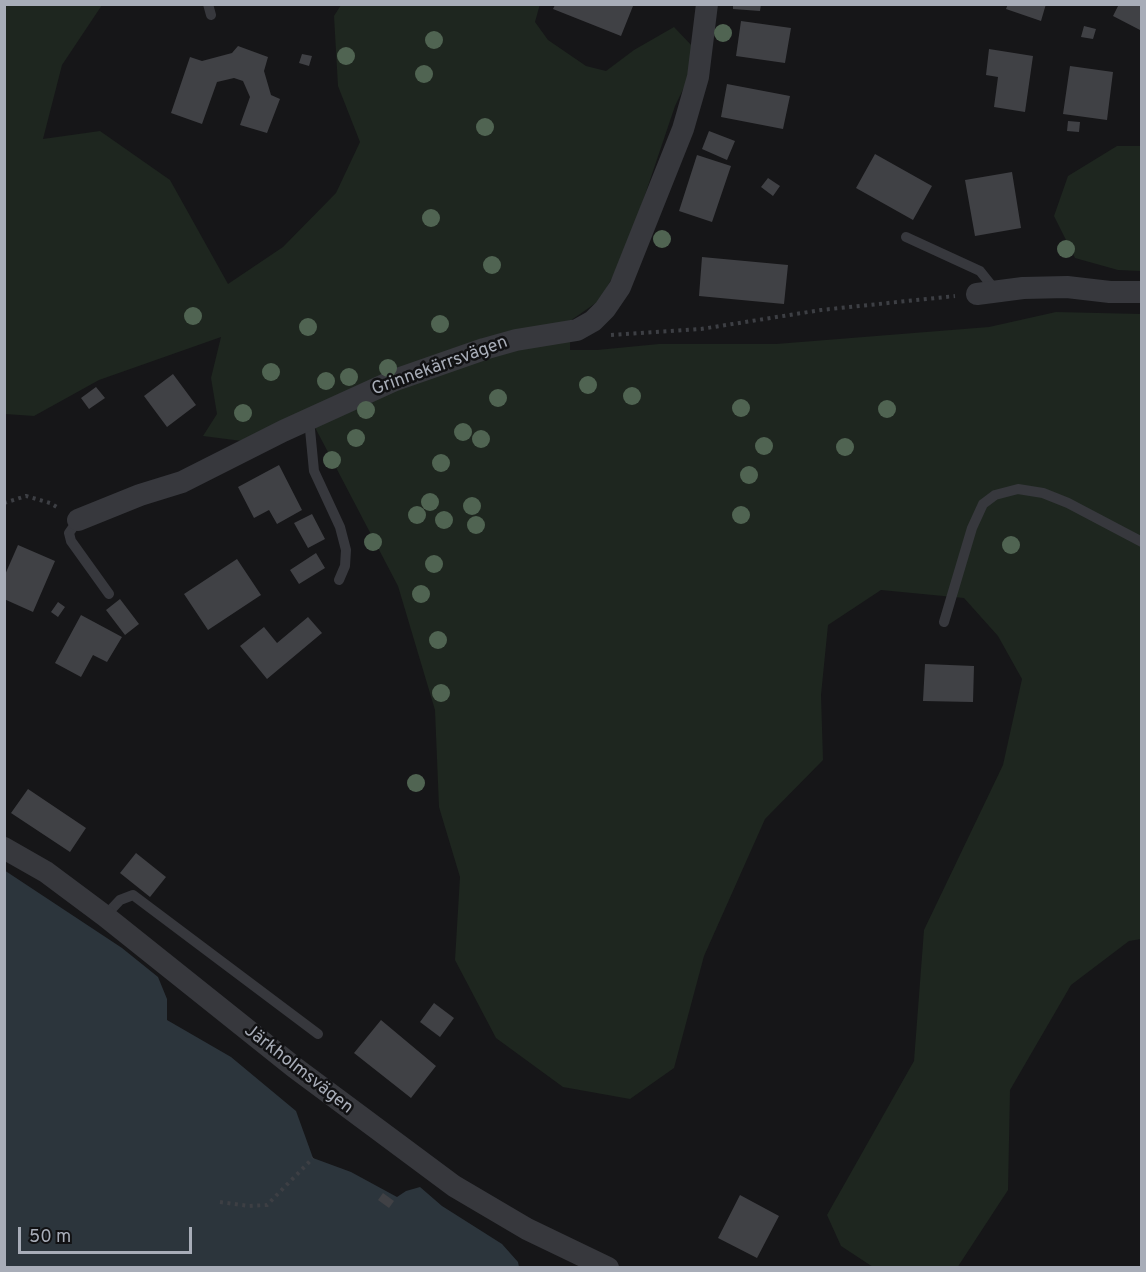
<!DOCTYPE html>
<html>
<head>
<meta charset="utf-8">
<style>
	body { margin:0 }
	#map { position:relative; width:1146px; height:1272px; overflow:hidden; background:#161618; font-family:Overpass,sans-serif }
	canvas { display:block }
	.frame { position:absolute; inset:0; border:6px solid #a8adb8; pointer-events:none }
	.scale { position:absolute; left:18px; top:1227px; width:174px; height:27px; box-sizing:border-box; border:3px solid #a8adb8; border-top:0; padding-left:8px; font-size:18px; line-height:21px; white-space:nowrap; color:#a8adb8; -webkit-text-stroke:4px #111113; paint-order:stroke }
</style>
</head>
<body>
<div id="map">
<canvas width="1146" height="1272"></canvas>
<div class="frame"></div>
<div class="scale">50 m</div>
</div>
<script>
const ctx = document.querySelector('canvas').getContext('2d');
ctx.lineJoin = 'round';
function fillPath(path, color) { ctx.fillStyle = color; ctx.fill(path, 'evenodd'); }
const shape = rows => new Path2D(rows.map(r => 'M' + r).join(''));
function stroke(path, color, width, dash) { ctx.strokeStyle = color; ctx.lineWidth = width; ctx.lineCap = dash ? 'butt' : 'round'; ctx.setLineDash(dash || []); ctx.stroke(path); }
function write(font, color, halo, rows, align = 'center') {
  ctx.font = font + ' Overpass,sans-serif'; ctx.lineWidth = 5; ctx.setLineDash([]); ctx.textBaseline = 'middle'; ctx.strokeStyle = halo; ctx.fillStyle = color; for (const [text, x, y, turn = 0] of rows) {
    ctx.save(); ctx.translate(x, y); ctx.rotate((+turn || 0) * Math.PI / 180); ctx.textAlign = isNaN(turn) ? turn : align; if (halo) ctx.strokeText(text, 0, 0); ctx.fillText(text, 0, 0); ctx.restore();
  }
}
const green = shape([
	[540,4,535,22,548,40,586,66,606,71,634,50,674,27,693,47,688,79,675,106,625,254,600,300,570,321,570,350,597,350,659,344,776,344,989,327,1056,312,1141,314,1141,939,1129,941,1071,985,1010,1090,1008,1190,957,1268,873,1267,841,1246,827,1215,914,1061,924,930,1003,765,1022,679,998,636,964,598,881,590,828,625,821,695,823,760,765,819,704,956,674,1068,630,1099,563,1087,496,1038,455,960,460,877,439,807,435,710,398,586,308,414,242,441,203,436,217,414,211,378,221,337,99,380,34,416,5,414,4,5,102,5,62,65,43,139,100,131,170,180,228,284,283,247,336,193,360,142,338,86,334,16,341,5],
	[1117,146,1141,146,1141,271,1118,270,1075,258,1054,216,1068,176]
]);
const water = shape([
	[4,870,122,948,158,977,167,999,167,1020,231,1057,296,1111,313,1158,351,1172,397,1197,406,1191,420,1187,442,1206,502,1244,518,1262,519,1267,5,1267]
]);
const building = shape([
	[733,4,761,4,760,11,733,9],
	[1008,4,1046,4,1041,21,1006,9],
	[1119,4,1142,4,1140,30,1113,16],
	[555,5,631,5,633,6,621,36,553,9],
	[741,21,791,28,785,63,736,56],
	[1084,26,1096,29,1093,39,1081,37],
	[238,46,268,57,264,71,271,95,280,99,267,133,240,125,250,97,243,81,234,78,217,82,202,124,171,113,190,57,202,61,232,53],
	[989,49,1033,56,1025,112,994,107,998,77,986,75],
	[302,54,312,56,309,66,299,63],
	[1070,66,1113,72,1107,120,1063,114],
	[727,84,790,96,783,129,721,117],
	[1068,121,1080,122,1079,132,1067,131],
	[709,131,735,141,727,160,702,149],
	[875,154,932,186,913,220,856,188],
	[697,155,731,166,712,222,679,211],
	[1012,172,1021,228,975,236,965,180],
	[768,178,780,186,773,196,761,187],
	[702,257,788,265,784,304,699,296],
	[173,374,196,405,167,427,144,396],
	[96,387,105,398,89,409,81,398],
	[279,465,302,510,277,524,269,510,254,518,238,487],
	[312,514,325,539,308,548,294,523],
	[18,545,55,561,33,612,4,599,4,577],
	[316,553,325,568,299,584,290,570],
	[237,559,261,595,208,630,184,594],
	[120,599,139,624,125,635,106,610],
	[58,602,65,607,58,617,51,612],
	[81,615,122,637,107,662,93,655,81,677,55,663],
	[308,617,322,633,267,679,240,646,264,627,277,643],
	[925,664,974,666,973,702,923,701],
	[28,789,86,828,70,852,11,813],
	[136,853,166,877,150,897,120,873],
	[434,1003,454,1018,440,1037,420,1022],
	[381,1020,436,1066,411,1098,354,1053],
	[383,1193,394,1201,389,1208,378,1200],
	[740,1195,779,1216,757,1258,718,1238]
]);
const path = shape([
	[611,335,701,329,821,310,955,296],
	[4,503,26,496,50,503,60,509],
	[220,1202,249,1206,267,1205,313,1158]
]);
const lane = shape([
	[208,4,211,15],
	[906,237,980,271,996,291],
	[309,419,314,471,340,527,346,550,345,566,339,580],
	[78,520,69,533,71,541,109,594],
	[944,622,972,528,983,504,995,495,1018,489,1043,493,1068,503,1142,542],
	[105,916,120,900,133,895,318,1034]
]);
const street = shape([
	[977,294,1023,288,1067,287,1110,292,1142,292],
	[78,520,140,495,182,482,283,431,395,380,484,349,516,340,577,330,593,321,605,309,620,287,683,129,698,77,707,4],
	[4,848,46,872,105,916,294,1067,454,1186,527,1229,608,1268]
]);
const trees = [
	[723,33],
	[434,40],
	[346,56],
	[424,74],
	[485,127],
	[431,218],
	[662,239],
	[1066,249],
	[492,265],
	[193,316],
	[440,324],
	[308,327],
	[388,368],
	[271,372],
	[349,377],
	[326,381],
	[588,385],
	[632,396],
	[498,398],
	[741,408],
	[887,409],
	[366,410],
	[243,413],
	[463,432],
	[356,438],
	[481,439],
	[764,446],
	[845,447],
	[332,460],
	[441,463],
	[749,475],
	[430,502],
	[472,506],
	[417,515],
	[741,515],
	[444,520],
	[476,525],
	[373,542],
	[1011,545],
	[434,564],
	[421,594],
	[438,640],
	[441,693],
	[416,783]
];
const streetNames = [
	["Grinnekärrsvägen",440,367,-20],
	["Järkholmsvägen",298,1070,38]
];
fillPath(green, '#1e261f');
fillPath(water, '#2c353c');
fillPath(building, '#404145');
stroke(path, '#3d3f44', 4, [3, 4.5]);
stroke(lane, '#37383d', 10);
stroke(street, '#37383d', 22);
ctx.fillStyle = '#506452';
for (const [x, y] of trees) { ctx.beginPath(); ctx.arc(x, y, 9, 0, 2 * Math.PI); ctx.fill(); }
write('18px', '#a8adb8', '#111113', streetNames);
</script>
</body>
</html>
